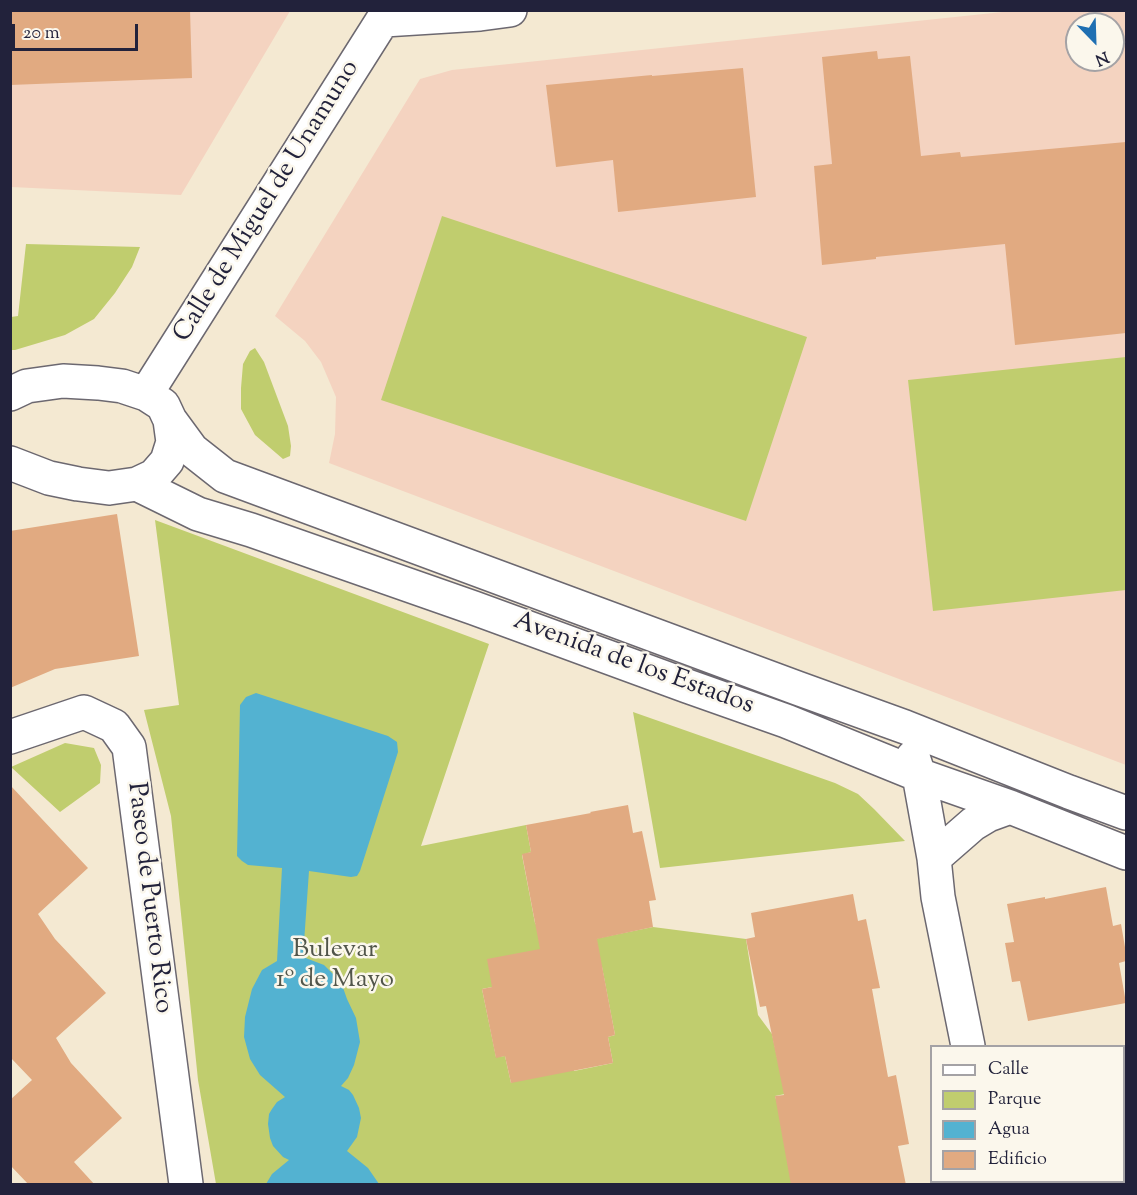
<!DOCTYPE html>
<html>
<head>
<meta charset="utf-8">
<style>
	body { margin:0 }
	#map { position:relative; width:1137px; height:1195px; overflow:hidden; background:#f4e9d2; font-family:"Sorts Mill Goudy",serif }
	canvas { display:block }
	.frame { position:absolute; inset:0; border:12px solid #22223b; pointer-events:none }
	.legend { position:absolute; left:930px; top:1045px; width:195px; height:138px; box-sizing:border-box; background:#fbf7ec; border:2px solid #a4a2a5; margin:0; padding:8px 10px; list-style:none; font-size:18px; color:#22223b }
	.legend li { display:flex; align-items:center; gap:12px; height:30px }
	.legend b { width:30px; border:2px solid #a4a2a5 }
	.north { position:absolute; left:1065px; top:12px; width:60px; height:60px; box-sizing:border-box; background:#fbf7ec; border:2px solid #a4a2a5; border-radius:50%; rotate:157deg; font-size:16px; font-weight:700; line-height:24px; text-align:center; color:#22223b }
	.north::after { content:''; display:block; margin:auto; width:21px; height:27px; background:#1f6fb2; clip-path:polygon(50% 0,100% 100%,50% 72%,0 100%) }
	.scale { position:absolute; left:12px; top:24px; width:126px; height:27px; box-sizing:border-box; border:3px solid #22223b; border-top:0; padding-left:8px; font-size:18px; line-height:21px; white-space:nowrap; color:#22223b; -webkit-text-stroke:4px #fbf7ec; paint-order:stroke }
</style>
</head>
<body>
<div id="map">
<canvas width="1137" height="1195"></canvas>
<div class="frame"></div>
<ul class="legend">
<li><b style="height:8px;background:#fff"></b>Calle</li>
<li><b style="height:16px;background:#c0cd6e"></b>Parque</li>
<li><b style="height:16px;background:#53b2d1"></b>Agua</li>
<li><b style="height:16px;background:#e1aa81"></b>Edificio</li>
</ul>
<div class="north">N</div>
<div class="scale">20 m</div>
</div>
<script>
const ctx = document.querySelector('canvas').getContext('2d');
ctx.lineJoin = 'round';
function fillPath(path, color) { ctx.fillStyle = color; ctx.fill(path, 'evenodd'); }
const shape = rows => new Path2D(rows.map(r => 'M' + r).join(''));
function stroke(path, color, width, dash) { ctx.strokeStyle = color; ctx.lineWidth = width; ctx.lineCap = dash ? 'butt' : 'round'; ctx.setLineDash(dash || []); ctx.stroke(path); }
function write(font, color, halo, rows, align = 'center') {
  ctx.font = font + ' "Sorts Mill Goudy",serif'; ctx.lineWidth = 5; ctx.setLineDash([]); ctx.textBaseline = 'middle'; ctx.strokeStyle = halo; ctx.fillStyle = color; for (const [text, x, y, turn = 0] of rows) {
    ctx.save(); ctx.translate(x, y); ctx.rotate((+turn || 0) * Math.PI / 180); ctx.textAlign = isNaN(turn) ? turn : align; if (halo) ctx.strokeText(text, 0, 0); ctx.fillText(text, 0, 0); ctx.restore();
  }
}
const built = shape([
	[11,11,290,11,181,195,11,187],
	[1012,11,1126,11,1126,765,329,463,335,434,336,397,321,362,305,341,275,316,420,79,452,70],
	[1077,24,1113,24,1113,60,1077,60]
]);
const green = shape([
	[442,216,807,337,746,521,381,400],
	[26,244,140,247,132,267,115,293,94,319,65,335,15,350,11,350,11,317,18,316],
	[255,348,264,362,288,426,291,446,290,456,283,459,255,435,241,409,241,388,243,364,250,351],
	[1126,357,1126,590,933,611,908,380],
	[155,520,489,644,421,846,526,825,531,852,522,855,535,923,551,948,492,987,482,989,496,1057,505,1056,511,1083,567,1036,574,1071,613,1063,608,1037,615,1035,602,967,589,940,653,927,746,939,758,1015,772,1034,785,1094,775,1096,800,1184,216,1184,198,1080,171,816,144,710,179,705],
	[633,712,835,783,858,794,874,809,905,841,660,868],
	[65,743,94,748,101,765,100,783,60,812,11,767]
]);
const water = shape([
	[256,693,388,736,397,742,398,752,360,871,357,876,351,877,309,871,303,957,324,965,341,982,347,999,356,1018,360,1042,354,1065,348,1078,341,1086,349,1090,353,1095,359,1108,361,1118,357,1137,347,1151,368,1168,379,1184,266,1184,272,1174,289,1160,283,1157,273,1146,270,1138,268,1124,269,1114,272,1109,277,1102,285,1097,260,1075,250,1059,244,1037,245,1017,252,989,262,970,277,961,282,868,248,865,242,861,237,856,240,705,246,697]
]);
const building = shape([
	[10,10,190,10,192,78,10,85],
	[877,51,878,59,910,56,921,156,960,152,961,157,1126,142,1126,333,1015,345,1005,244,876,257,876,259,822,265,814,166,832,164,822,57],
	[743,68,756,197,618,212,613,160,556,167,546,85,652,75,652,76],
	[117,514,139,656,55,669,10,688,10,531],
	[10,785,88,868,38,914,55,939,106,993,56,1038,71,1063,122,1118,74,1162,95,1185,29,1185,10,1165,10,1100,32,1080,10,1057],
	[628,805,633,833,642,831,656,900,649,901,653,927,597,939,615,1035,608,1037,613,1063,511,1083,505,1056,496,1058,482,989,492,987,487,959,540,949,522,854,531,852,526,825,591,813,590,812],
	[1106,887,1113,926,1121,924,1126,953,1126,961,1119,963,1126,1003,1028,1021,1020,981,1012,982,1005,943,1014,942,1007,904,1045,897,1045,899],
	[853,894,858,921,866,919,880,988,872,989,888,1077,896,1075,909,1144,898,1146,906,1185,791,1185,775,1096,784,1095,766,1006,760,1007,746,939,755,937,751,913]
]);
const minor = shape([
	[384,20,480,14,510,10],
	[10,394,27,386,63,381,98,383,122,386,146,394,163,405,170,420,173,442,167,461,154,476,137,484,109,488,78,484,49,478,10,463],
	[146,394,389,10],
	[170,420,192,450,225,476,797,688,905,727,1069,792,1126,813],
	[137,484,198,514,251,530,474,608,687,686,786,721,919,775,1010,807,1126,853],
	[10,737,84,712,114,726,129,747,186,1184],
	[913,757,919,775,934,858,938,897,968,1046],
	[934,858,973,824,988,815,1010,807],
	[996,1182,997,1184]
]);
const streetNames = [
	["Calle de Miguel de Unamuno",268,202,-58],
	["Avenida de los Estados",633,665,20],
	["Paseo de Puerto Rico",148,898,83]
];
const parkNames = [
	["Bulevar",335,952],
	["1º de Mayo",335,982]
];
fillPath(built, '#f4d3c0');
fillPath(green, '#c0cd6e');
fillPath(water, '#53b2d1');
fillPath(building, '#e1aa81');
stroke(minor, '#6c6870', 36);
stroke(minor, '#fff', 33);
write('26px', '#22223b', '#fbf7ec', streetNames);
write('26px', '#51554a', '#fbf7ec', parkNames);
</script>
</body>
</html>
